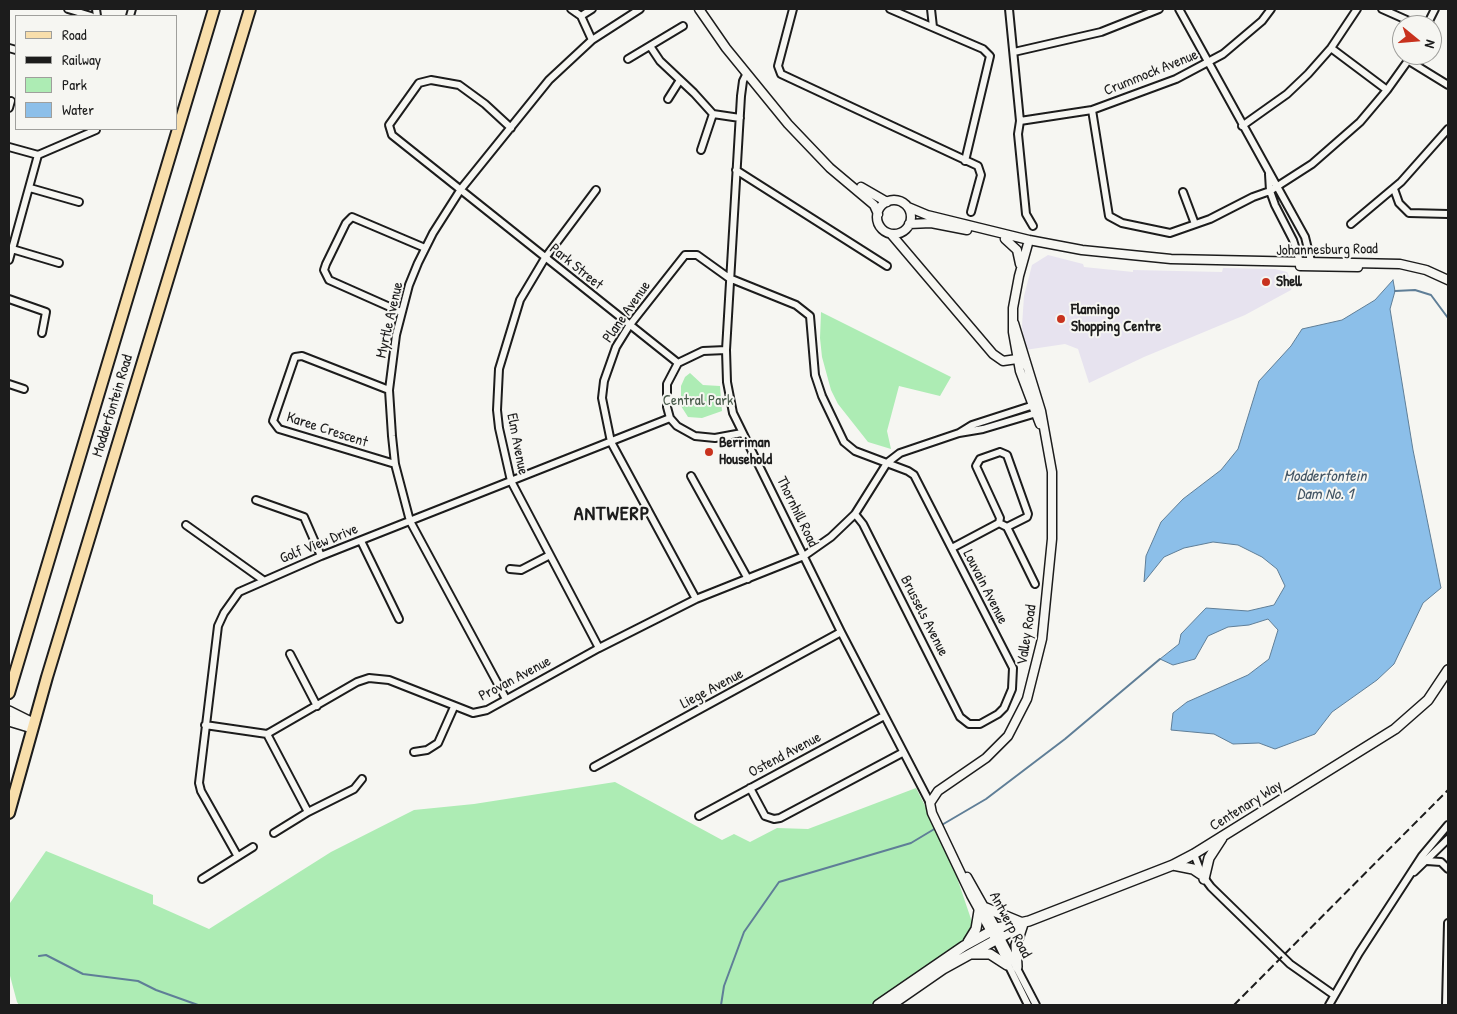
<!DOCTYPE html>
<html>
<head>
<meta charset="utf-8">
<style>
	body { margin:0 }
	#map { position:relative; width:1457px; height:1014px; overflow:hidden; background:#f6f6f2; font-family:"Patrick Hand",sans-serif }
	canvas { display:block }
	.frame { position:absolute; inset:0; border:10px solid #1c1c1c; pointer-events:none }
	.legend { position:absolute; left:15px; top:15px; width:162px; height:115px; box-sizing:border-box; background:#f6f6f2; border:1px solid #9f9f9c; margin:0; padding:6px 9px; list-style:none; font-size:15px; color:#1c1c1c }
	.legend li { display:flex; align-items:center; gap:10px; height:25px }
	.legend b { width:25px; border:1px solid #9f9f9c }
	.north { position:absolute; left:1392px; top:15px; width:50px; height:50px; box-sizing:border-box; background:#f6f6f2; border:1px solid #9f9f9c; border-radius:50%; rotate:107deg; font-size:14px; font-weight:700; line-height:20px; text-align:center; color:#1c1c1c }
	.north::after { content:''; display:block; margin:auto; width:18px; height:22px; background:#c8321e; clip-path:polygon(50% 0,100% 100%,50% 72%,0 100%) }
</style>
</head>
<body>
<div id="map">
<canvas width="1457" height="1014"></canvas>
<div class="frame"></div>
<ul class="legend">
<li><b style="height:6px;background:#f8deab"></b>Road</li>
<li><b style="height:6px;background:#1c1c1c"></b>Railway</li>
<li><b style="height:14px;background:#adecb4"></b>Park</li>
<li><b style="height:14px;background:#8cbfe9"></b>Water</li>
</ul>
<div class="north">N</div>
</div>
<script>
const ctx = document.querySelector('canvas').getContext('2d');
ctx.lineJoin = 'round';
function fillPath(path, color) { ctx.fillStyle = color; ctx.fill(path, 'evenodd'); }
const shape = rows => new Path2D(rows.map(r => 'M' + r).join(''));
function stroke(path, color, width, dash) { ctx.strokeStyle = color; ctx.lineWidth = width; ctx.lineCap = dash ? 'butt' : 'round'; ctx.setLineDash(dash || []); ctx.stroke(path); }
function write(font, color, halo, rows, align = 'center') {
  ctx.font = font + ' "Patrick Hand",sans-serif'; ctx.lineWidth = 4; ctx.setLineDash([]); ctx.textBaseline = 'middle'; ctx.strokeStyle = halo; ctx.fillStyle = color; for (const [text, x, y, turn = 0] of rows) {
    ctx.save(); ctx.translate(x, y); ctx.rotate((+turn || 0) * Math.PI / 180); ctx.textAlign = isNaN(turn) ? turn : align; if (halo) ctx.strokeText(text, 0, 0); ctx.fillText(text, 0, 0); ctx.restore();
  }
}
const built = shape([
	[1048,255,1083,264,1084,267,1133,272,1133,270,1222,272,1223,268,1275,269,1287,272,1293,284,1291,290,1245,315,1144,357,1089,383,1078,349,1065,344,1025,350,1022,326,1024,296,1032,265]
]);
const green = shape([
	[821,312,951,377,940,396,899,386,887,431,891,449,868,442,838,404,831,390,822,357,820,338],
	[690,373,703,385,720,386,722,411,702,418,688,417,681,406,681,386,685,377],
	[615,782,722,840,734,834,750,842,777,828,808,829,916,788,948,851,973,925,966,939,871,1005,19,1005,17,1002,9,972,10,903,46,851,153,895,153,904,209,929,331,852,414,810,474,804]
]);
const water = shape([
	[1393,280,1395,291,1390,309,1413,450,1441,588,1423,603,1394,664,1377,680,1332,712,1315,734,1275,749,1259,743,1233,744,1214,734,1171,730,1173,713,1187,702,1248,675,1269,659,1278,630,1268,619,1249,625,1228,627,1208,636,1195,659,1173,665,1160,659,1179,644,1181,634,1206,608,1248,611,1274,605,1285,586,1277,569,1262,557,1238,545,1213,542,1184,548,1164,557,1144,582,1146,556,1161,522,1183,499,1221,470,1238,449,1259,381,1291,346,1302,329,1342,320,1375,300,1393,280]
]);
const stream = shape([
	[1395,291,1415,290,1431,295,1448,318],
	[940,826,986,799,1065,739,1160,659],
	[39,956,46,955,83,974,138,981,156,990,198,1005],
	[721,1005,724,986,744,932,779,882,911,843,936,828]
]);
const minor = shape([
	[68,9,91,16],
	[96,9,97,16],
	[571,9,581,16,592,40],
	[793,9,778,66,781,74,978,166,981,175,971,212],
	[890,9,983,49,990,56,965,161],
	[931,9,933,27],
	[1009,9,1020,121,1018,134,1026,214,1033,226],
	[1179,9,1305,237,1312,265],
	[1382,9,1418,25],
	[130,16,132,9],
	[581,16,592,9],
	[1427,25,1435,9],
	[650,46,660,61,694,93,713,114,740,118],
	[9,48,16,50],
	[1331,48,1387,90],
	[1014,52,1101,32,1159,9],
	[628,59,683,26],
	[1409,61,1448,85],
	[746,75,743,81,741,96,726,350,727,382,733,413,841,632,930,803],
	[668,99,680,80],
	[9,108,11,101],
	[1092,110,1109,216,1122,223,1170,233,1210,219,1253,197,1270,191,1312,164,1360,122,1387,90,1412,55],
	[1020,121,1092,110,1176,79,1223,54,1262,21,1271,9],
	[1242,126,1287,94,1308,74,1331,48,1357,9],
	[511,128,485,104,459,85,431,80,419,83,389,125,392,135,678,363],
	[9,147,38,155],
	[701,150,713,114],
	[38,155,96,130],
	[736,170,887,266],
	[1269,174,1270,191,1275,205,1293,240,1301,265],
	[30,188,79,202],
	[1394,189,1399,203,1409,213,1448,214],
	[596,190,545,258,520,300,499,369,497,410,499,428,511,481,599,648],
	[1183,192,1195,224],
	[1351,224,1401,182,1448,129],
	[12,249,59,263],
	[9,260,38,155],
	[9,299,46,312,42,333],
	[401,312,329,280,324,270,326,264,346,223,352,217,425,248],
	[726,350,703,351,678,363,667,384,667,407,670,418,677,426,695,436,715,438,742,433],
	[9,384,24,389],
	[389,390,302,356,295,357,273,421,279,429,395,464],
	[959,433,972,425,1037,404],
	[1000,452,1007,455,1028,514,1027,517,1007,527,999,523,1000,518,976,466,980,459,1000,452],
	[691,476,748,579],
	[256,500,304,517,321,556],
	[186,525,263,580],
	[1007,527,1035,584],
	[361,541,399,619],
	[952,548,999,523],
	[510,569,521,570,550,555],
	[696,599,611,442,602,398,604,381,616,347,629,326,685,255,697,255,729,278,796,305,810,316,815,375,822,396,844,442,855,451,908,471,914,475,1013,668,1012,689,1004,708,998,714,980,724,969,724,960,717,863,524,855,514],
	[290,654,317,706],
	[506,699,410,521,395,464,392,436,389,390,396,335,409,285,418,263,433,233,461,189,549,80,592,40,640,9],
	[205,725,267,734,357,682,369,678,389,680,473,713,487,710,599,648,696,599,804,556,831,537,855,514,887,463,900,453,959,433,983,429,1040,412],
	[267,734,308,812],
	[414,752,427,750,438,743,454,707],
	[594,767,841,632],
	[750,788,765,816,774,819,780,818,902,753],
	[699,816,884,716],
	[274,833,308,812,354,789,362,779],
	[1194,854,1202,875,1211,887,1290,964,1334,995],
	[237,855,201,791,199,783,218,626,224,613,239,592,321,556,670,418],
	[1427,861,1441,862,1448,869],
	[1414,872,1448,839],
	[202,879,253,847],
	[1001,938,1036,1005],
	[996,940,1028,1005],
	[1329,1005,1359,953,1422,856,1448,825],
	[1446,1005,1448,923]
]);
const tertiary = shape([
	[699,9,726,48,788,124,830,168,874,205,878,214],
	[861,187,887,202],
	'877 217a17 17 0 1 1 34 0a17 17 0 1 1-34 0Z',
	[908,207,927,215,1029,240,1082,250,1171,259,1400,264,1426,270,1448,280],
	[909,224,931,223,967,230],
	[891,234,993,354,1003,361,1017,359],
	[1005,239,1017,250,1020,264],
	[1029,240,1019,276,1013,308,1013,332,1020,371,1040,424],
	[1300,266,1358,267],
	[967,877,998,932],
	[993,935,971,895,932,813,930,803,938,791,986,758,1008,736,1027,699,1042,639,1052,539,1052,472,1041,411,1014,323]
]);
const secondary = shape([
	[9,711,33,723],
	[9,721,32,728],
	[1173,865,1193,869,1202,875],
	[1204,879,1209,858,1222,838],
	[986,908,1020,922],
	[968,942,976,929,979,911],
	[973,954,990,954,1007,965],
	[1017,967,1016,945,1023,924],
	[878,1005,964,946,997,928,1029,921,1173,865,1194,854,1395,729,1428,700,1448,670],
	[891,1005,943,969,1021,926]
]);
const primary = shape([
	[9,693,214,9],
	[9,813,47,677,250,9]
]);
const rail = shape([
	[1234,1005,1448,790]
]);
const markers = [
	[1266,282,5,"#c8321e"],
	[1061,319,5,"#c8321e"],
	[709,452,5,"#c8321e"]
];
const streetNames = [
	["Crummock Avenue",1151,73,-22],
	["Johannesburg Road",1327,250,-1],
	["Park Street",576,267,39],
	["Plane Avenue",627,312,-55],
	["Myrtle Avenue",390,320,-77],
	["Modderfontein Road",113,406,-73],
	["Karee Crescent",327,430,18],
	["Elm Avenue",517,444,79],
	["Thornhill Road",797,512,64],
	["Golf View Drive",319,544,-22],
	["Louvain Avenue",985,587,63],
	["Brussels Avenue",924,616,63],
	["Valley Road",1027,635,-81],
	["Provan Avenue",515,679,-28],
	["Liege Avenue",712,689,-28],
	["Ostend Avenue",785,755,-28],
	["Centenary Way",1246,806,-32],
	["Antwerp Road",1010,925,62]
];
const poiNames = [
	["Shell",1276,282],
	["Flamingo",1071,310],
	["Shopping Centre",1071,327],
	["Berriman",719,443],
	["Household",719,460]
];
const parkNames = [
	["Central Park",698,401]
];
const waterNames = [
	["Modderfontein",1325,477],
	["Dam No. 1",1325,495]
];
const districtNames = [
	["ANTWERP",612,515]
];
fillPath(built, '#e7e3ef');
fillPath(green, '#adecb4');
fillPath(water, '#8cbfe9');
stroke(water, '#5f7e97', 1);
stroke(stream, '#5f7e97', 2);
stroke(minor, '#1c1c1c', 10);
stroke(tertiary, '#1c1c1c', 11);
stroke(secondary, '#1c1c1c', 12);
stroke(primary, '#1c1c1c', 14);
stroke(minor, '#f6f6f2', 6);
stroke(tertiary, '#f6f6f2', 8);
stroke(secondary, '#f6f6f2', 9);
stroke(primary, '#f8deab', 10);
stroke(rail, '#1c1c1c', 2, [8, 4]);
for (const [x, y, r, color] of markers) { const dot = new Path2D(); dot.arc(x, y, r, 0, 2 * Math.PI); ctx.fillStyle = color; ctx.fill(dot); stroke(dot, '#f6f6f2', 2); }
write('15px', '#1c1c1c', '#f6f6f2', streetNames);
write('bold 15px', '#1c1c1c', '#f6f6f2', poiNames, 'left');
write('15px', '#485a4a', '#f6f6f2', parkNames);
write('italic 16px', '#435564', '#f6f6f2', waterNames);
ctx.letterSpacing = '1px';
write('bold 20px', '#1c1c1c', '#f6f6f2', districtNames);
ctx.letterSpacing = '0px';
</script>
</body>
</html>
